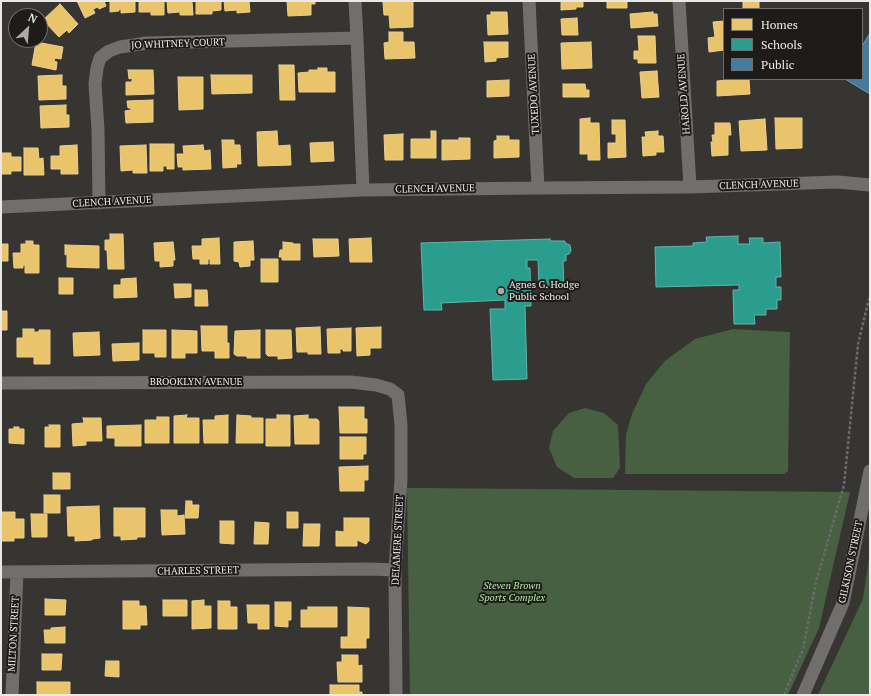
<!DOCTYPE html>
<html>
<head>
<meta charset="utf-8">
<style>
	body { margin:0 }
	#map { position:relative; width:871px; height:696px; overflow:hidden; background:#373532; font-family:"PT Serif",serif }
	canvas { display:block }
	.frame { position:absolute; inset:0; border:2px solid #ebe9e6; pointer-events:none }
	.legend { position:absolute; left:723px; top:8px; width:140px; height:72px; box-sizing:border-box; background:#1e1c1b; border:1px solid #706e6c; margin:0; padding:5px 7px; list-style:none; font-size:12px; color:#ebe9e6 }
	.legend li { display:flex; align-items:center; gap:8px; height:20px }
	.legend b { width:20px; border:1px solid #706e6c }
	.north { position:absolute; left:8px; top:8px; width:40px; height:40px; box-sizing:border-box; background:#1e1c1b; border:1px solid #706e6c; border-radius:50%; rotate:26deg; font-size:11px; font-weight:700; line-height:16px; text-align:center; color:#ebe9e6 }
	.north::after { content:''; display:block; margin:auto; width:14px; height:18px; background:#acaaa7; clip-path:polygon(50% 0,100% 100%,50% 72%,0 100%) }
</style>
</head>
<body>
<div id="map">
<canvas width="871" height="696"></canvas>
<div class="frame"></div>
<ul class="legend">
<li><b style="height:11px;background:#e9c46a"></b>Homes</li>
<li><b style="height:11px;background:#2a9d8f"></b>Schools</li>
<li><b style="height:11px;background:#457b9d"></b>Public</li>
</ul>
<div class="north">N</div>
</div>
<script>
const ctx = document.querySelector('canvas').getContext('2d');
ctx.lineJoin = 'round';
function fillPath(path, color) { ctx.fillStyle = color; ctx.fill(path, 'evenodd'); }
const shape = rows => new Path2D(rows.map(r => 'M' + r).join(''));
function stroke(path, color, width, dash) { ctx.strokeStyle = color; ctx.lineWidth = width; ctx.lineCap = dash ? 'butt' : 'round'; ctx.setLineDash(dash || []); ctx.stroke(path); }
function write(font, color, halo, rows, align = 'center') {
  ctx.font = font + ' "PT Serif",serif'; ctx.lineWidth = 4; ctx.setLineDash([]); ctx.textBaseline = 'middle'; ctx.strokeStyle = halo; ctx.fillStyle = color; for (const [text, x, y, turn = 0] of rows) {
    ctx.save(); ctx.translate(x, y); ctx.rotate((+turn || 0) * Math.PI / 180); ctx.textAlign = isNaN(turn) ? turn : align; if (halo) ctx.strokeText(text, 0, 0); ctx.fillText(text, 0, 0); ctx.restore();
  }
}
const green = shape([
	[733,329,790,332,788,471,784,474,625,474,626,435,632,414,646,384,665,361,695,339],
	[585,408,604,413,618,425,620,468,613,478,574,478,557,467,549,448,553,431,569,413],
	[407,488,420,488,850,492,819,628,788,695,410,695],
	[870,551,870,695,818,695,863,599]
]);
const homes = shape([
	[77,1,104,1,106,6,99,9,98,7,93,9,95,13,85,18,77,1],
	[110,1,135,1,135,12,121,13,121,9,119,9,119,11,110,12,110,1],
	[139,1,164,1,164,15,151,15,151,12,139,12,139,1],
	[167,1,192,1,193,15,180,15,180,12,168,13,167,1],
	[196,1,221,1,221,10,212,11,212,14,196,14,196,1],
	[224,1,249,1,250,12,237,13,237,10,225,11,224,1],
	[287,1,315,1,315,4,311,4,311,15,288,16,287,1],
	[413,1,413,27,390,28,389,15,384,15,383,2,413,1],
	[561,1,583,1,583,7,576,7,576,9,561,10,561,1],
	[607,1,627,1,627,8,607,8,607,1],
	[743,1,759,1,759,9,743,9,743,1],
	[60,4,78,24,69,33,67,30,59,37,43,20,60,4],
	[491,12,507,12,508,34,488,35,487,15,491,15,491,12],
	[653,12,653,14,657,14,658,26,631,28,630,14,653,12],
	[577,18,578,35,562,35,561,19,577,18],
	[724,21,724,50,709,52,708,38,715,37,713,22,724,21],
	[389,32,403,32,403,42,414,42,415,58,385,59,384,43,389,42,389,32],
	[638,36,655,36,656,63,638,63,638,59,634,59,634,51,639,51,638,36],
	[36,42,63,47,61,59,55,58,54,61,57,62,56,70,32,65,36,42],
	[484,42,508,42,508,57,496,58,496,61,485,62,484,42],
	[591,42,592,68,562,69,561,43,591,42],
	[279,65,294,65,295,100,280,100,279,65],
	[318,68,327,68,327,72,335,72,335,92,299,92,298,73,309,72,309,70,318,70,318,68],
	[128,70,153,70,154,94,126,95,126,82,132,82,132,78,129,79,128,70],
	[657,71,659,97,642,98,640,72,657,71],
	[62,75,62,86,66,86,66,99,39,100,38,76,62,75],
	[211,75,252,75,252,93,212,94,211,75],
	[178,77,203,77,203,109,179,110,178,77],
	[728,79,749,79,750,94,717,96,717,81,728,80,728,79],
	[509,80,509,96,487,97,487,81,509,80],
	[563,84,585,84,586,90,589,90,589,97,563,97,563,84],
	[153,100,153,122,126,123,125,111,131,110,131,108,128,108,127,101,153,100],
	[66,105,66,115,69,115,69,127,41,128,40,106,66,105],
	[590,118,590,123,599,123,600,160,588,160,588,154,580,154,580,119,590,118],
	[775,118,802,118,802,148,776,149,775,118],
	[765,119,767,150,741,151,739,121,765,119],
	[612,120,625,120,626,157,608,158,608,143,616,143,616,134,612,134,612,120],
	[715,123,730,123,731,135,728,135,728,155,712,156,711,142,713,142,712,135,715,135,715,123],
	[277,131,278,146,290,145,291,165,258,166,257,132,277,131],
	[431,131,436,131,436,158,411,158,411,139,431,139,431,131],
	[658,131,658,136,663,136,664,152,656,152,656,155,643,156,642,137,646,137,645,132,658,131],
	[403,134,403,160,385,160,384,135,403,134],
	[497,136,509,136,509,140,519,140,519,157,494,158,494,141,497,140,497,136],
	[459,138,470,138,470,159,442,160,442,140,459,140,459,138],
	[222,140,234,140,234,145,240,145,241,164,236,164,237,167,223,168,222,140],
	[333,142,334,161,311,162,310,143,333,142],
	[150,144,174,144,174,169,167,169,167,166,163,166,163,171,150,171,150,144],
	[77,145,78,174,61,174,61,169,51,169,51,156,60,156,60,146,77,145],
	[146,145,147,173,133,173,133,170,121,171,120,146,146,145],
	[203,145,204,151,210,150,211,169,183,170,183,167,178,167,177,154,184,154,183,146,203,145],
	[24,148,38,148,39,159,43,158,44,175,24,175,24,148],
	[1,153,11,153,11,157,21,157,21,171,11,171,11,174,1,174,1,153],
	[110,234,123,234,124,269,108,269,107,250,105,250,105,240,110,240,110,234],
	[219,238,220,264,210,264,210,259,208,259,208,264,200,264,200,259,193,259,192,246,202,246,202,239,219,238],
	[371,238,372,262,350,262,349,239,371,238],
	[313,239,338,239,339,256,314,257,313,239],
	[26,241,33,241,33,245,39,245,39,273,25,273,25,265,23,265,23,268,14,268,13,253,21,253,21,244,26,244,26,241],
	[253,241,254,260,250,260,250,266,240,267,239,262,234,261,234,242,253,241],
	[173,242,175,260,173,260,173,266,160,267,160,261,155,261,154,243,173,242],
	[283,242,293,243,293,244,300,244,300,260,282,260,282,257,279,257,280,250,283,250,283,242],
	[1,244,8,244,8,261,1,261,1,244],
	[65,245,99,246,99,268,67,267,67,254,65,255,65,245],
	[261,259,278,259,278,282,261,282,261,259],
	[59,278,73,278,73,294,59,294,59,278],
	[136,278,137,297,114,298,114,285,121,285,121,279,136,278],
	[174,284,191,284,191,297,175,298,174,284],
	[195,290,207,290,208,306,195,306,195,290],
	[1,311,7,311,7,330,1,330,1,311],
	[201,326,227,326,227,343,229,343,229,358,215,358,215,351,202,351,201,326],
	[320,327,321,354,308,354,308,352,297,352,296,328,320,327],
	[381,327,381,348,370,348,370,355,357,356,356,328,381,327],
	[351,328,351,351,343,351,343,349,340,349,340,353,328,353,327,329,351,328],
	[23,329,34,329,34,332,39,332,39,330,50,330,50,364,34,364,34,357,17,357,17,338,23,338,23,329],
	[143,330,166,330,166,357,155,357,155,353,143,353,143,330],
	[172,330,197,331,197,353,185,353,185,358,172,358,172,330],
	[260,330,260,358,247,358,247,356,237,356,234,354,235,331,260,330],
	[266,330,291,330,292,358,278,359,278,356,268,356,266,354,266,330],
	[99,332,100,355,74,356,73,333,99,332],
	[139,343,139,360,113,361,112,344,139,343],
	[339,407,364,407,364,419,367,419,367,433,340,433,339,407],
	[187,415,186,418,199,418,199,443,174,443,174,416,187,415],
	[228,415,228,443,204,443,203,420,215,420,215,416,228,415],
	[237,415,251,416,251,418,263,418,263,443,236,443,237,415],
	[277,415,290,415,290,446,266,446,266,419,277,419,277,415],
	[308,415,308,419,317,419,319,421,319,444,295,444,294,416,308,415],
	[157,417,169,417,169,443,145,443,145,420,157,420,157,417],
	[83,418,101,418,102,441,86,441,86,445,73,446,72,424,84,423,83,418],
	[49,425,60,425,60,447,45,447,45,427,50,427,49,425],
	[141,425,141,446,115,446,115,438,107,438,107,426,141,425],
	[14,427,19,427,19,429,24,429,24,444,9,443,9,429,14,429,14,427],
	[340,437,366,437,366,454,363,454,363,459,340,459,340,437],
	[368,466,368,480,364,480,364,491,340,491,339,467,368,466],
	[53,473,70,473,70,489,53,489,53,473],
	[44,495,60,495,60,513,44,513,44,495],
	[186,501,192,501,192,505,199,505,198,518,185,518,186,501],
	[99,506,100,538,92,539,92,540,75,541,75,536,68,536,67,507,99,506],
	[114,508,145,508,145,537,137,537,137,539,121,540,121,536,114,536,114,508],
	[161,510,177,510,177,516,184,515,185,534,162,535,161,510],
	[1,512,15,512,15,519,24,519,24,538,14,538,14,541,1,541,1,512],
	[287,512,298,512,298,528,287,528,287,512],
	[31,514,47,514,47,537,32,537,31,514],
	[344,518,369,518,369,541,366,544,357,540,357,546,336,546,336,531,344,532,344,518],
	[220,521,234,521,234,544,220,543,220,521],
	[255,522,269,523,268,544,254,544,255,522],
	[304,524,320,524,319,546,303,546,304,524],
	[45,599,66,600,65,615,45,615,45,599],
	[163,600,187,600,187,616,163,616,163,600],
	[204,600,204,606,211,606,211,628,192,629,192,601,204,600],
	[123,601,139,601,139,606,146,606,147,625,140,625,140,629,123,629,123,601],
	[218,601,230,601,230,607,237,607,237,629,218,629,218,601],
	[275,602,291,602,291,620,288,620,288,627,275,626,275,602],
	[247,605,269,605,269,629,258,629,258,623,248,623,247,605],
	[308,607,337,607,337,627,301,627,301,610,308,610,308,607],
	[348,607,369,608,369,638,366,638,366,648,341,648,341,637,348,637,348,607],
	[65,627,65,643,45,643,44,630,51,630,51,628,65,627],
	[42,654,62,654,61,670,42,670,42,654],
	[342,655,358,655,358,666,362,665,362,682,338,682,337,662,342,662,342,655],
	[106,661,119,661,119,677,105,676,106,661],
	[37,682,70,682,70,694,37,695,37,682],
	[330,685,359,685,359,692,362,692,362,695,330,695,330,685]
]);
const schools = shape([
	[738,236,738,244,750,244,749,238,763,238,763,243,780,242,781,277,776,277,776,287,781,287,781,300,777,300,777,309,766,309,766,315,754,315,755,324,734,324,733,290,739,290,739,285,656,287,655,247,693,246,693,243,707,242,706,237,738,236],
	[550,239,550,241,565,241,565,243,570,245,571,251,569,254,566,255,566,261,563,261,564,287,539,288,538,260,527,260,527,268,530,268,531,306,525,306,527,379,493,380,490,309,505,309,505,300,441,303,442,310,424,310,421,243,550,239]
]);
const public = shape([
	[870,33,870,94,845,79,862,79,862,46,870,33]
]);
const path = shape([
	[784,695,803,649,816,582,844,485,858,344,868,303,870,297]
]);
const minor = shape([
	[355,1,357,38,363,190],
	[529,1,538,188],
	[679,1,690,187],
	[99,203,98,130,95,84,97,68,100,58,109,51,120,47,147,43,357,38],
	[1,207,363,190,538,188,690,187,838,182,870,185],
	[1,383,351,382,376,385,390,389,398,395,401,425,401,479,395,570,396,695],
	[1,572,370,569,395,570],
	[12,695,17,572],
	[803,695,843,603,870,471]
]);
const markers = [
	[501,291,4,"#acaaa7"]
];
const streetNames = [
	["JO WHITNEY COURT",178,44,-2],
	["TUXEDO AVENUE",534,94,-93],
	["HAROLD AVENUE",684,94,-94],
	["CLENCH AVENUE",759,185,-2],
	["CLENCH AVENUE",435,189,-1],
	["CLENCH AVENUE",112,202,-3],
	["BROOKLYN AVENUE",196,382],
	["DELAMERE STREET",398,540,-87],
	["GILKISON STREET",851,562,-78],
	["CHARLES STREET",198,571,-1],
	["MILTON STREET",14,634,-87]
];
const poiNames = [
	["Agnes G. Hodge",509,285],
	["Public School",509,297]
];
const parkNames = [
	["Steven Brown",512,586],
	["Sports Complex",512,598]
];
fillPath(green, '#476041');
fillPath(homes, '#e9c46a');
stroke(homes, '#eacf8f', 1);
fillPath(schools, '#2a9d8f');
stroke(schools, '#64b4a9', 1);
fillPath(public, '#457b9d');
stroke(public, '#779cb3', 1);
stroke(path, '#6c6b69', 2.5, [3, 2]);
stroke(minor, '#706f6e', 13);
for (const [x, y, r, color] of markers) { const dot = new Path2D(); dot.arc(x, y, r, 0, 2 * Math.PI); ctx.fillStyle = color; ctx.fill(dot); stroke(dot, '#1e1c1b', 1.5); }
write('10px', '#ebe9e6', '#1e1c1b', streetNames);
write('10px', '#ebe9e6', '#1e1c1b', poiNames, 'left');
write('italic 10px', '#afeba1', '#1e1c1b', parkNames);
</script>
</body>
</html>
